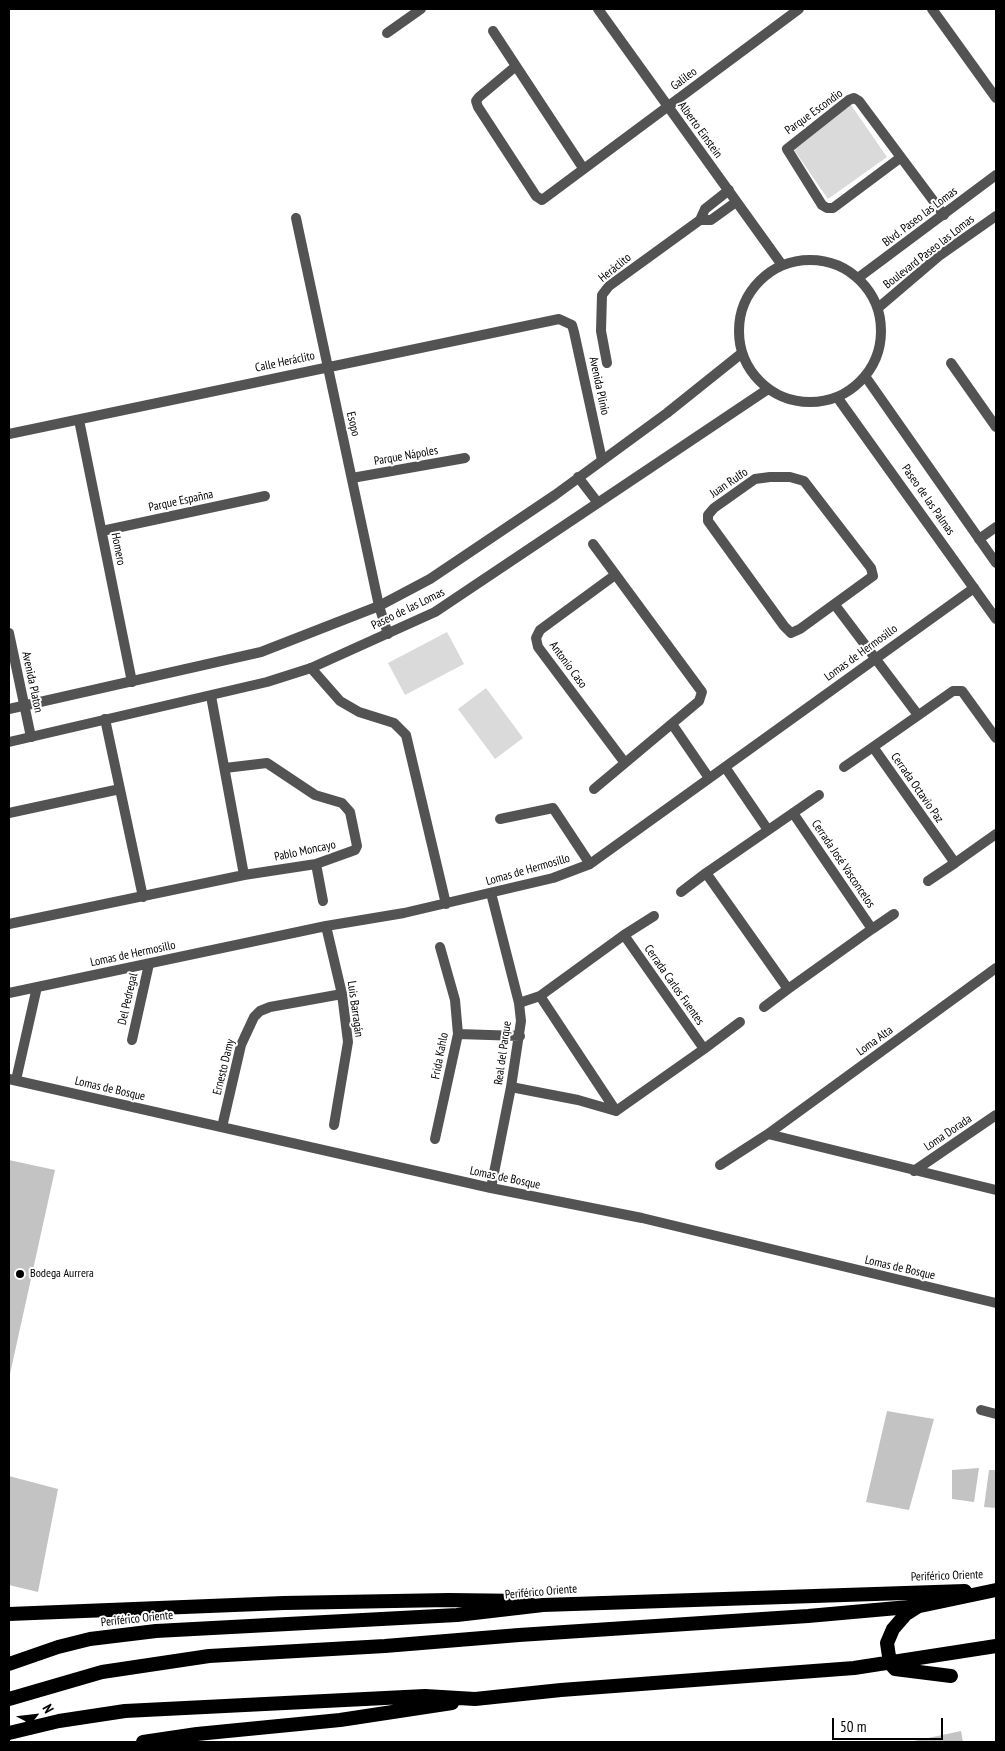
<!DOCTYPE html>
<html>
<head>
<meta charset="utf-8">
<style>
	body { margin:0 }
	#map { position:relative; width:1005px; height:1751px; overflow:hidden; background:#fff; font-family:"PT Sans Narrow",sans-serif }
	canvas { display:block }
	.frame { position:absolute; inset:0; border:10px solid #000; pointer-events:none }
	.north { position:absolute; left:10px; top:1691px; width:50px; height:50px; -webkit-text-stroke:4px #fff; paint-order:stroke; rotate:61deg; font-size:14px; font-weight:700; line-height:20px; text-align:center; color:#000 }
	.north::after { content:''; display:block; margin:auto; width:18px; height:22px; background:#000; clip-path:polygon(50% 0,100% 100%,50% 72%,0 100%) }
	.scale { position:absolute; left:832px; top:1718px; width:111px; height:22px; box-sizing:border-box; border:2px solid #000; border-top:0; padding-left:6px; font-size:15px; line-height:18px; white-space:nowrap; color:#000; -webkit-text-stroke:4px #fff; paint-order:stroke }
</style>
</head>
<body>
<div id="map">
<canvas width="1005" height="1751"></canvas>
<div class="frame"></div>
<div class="north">N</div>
<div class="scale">50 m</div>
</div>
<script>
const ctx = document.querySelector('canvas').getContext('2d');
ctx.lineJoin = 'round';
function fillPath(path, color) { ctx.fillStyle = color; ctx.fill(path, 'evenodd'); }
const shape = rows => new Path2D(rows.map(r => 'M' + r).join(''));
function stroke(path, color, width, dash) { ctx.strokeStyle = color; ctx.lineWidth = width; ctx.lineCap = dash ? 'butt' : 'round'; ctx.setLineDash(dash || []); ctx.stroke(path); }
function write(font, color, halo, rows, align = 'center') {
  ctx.font = font + ' "PT Sans Narrow",sans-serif'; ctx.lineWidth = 4; ctx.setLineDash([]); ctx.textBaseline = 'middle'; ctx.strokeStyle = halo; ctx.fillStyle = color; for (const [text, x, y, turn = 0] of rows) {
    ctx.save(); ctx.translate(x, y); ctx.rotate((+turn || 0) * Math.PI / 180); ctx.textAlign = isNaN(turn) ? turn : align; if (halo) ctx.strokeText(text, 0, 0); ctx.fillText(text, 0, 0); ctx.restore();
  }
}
const green = shape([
	[851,105,887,157,828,199,792,147],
	[447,632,464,664,405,695,388,663],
	[486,688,523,738,495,759,458,709]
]);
const building = shape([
	[9,1160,55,1170,10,1374,9,1374],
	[887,1411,934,1419,909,1510,866,1502],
	[979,1468,974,1502,952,1499,952,1470],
	[989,1470,996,1470,996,1508,984,1507],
	[9,1476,58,1489,38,1592,9,1585],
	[961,1731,963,1742,914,1742,914,1741]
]);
const minor = shape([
	[598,9,782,265],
	[932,9,996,98],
	[493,31,583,168],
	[387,33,421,9],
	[516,66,479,97,476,101,478,107,536,196,542,200,799,9],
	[900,158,833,208,827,208,822,205,787,149,849,100,854,98,859,101,944,215],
	[296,218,379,606,388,634],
	[700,220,711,220,736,202],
	[607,363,601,331,602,295,609,286,700,220,705,209,729,190],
	[951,363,996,427],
	[79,420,132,682],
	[9,434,559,319,572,325,574,332,602,460],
	[770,477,790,477,804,481,871,568,873,576,800,629,791,633,784,626,708,521,708,515,714,508,755,479,770,477],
	[352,478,465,458],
	[102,531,265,496],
	[979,539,996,527],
	[593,544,702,692,699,701,594,789],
	[615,575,540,630,536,638,538,647,625,763],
	[835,605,918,715],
	[9,633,31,737],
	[311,668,340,701,359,712,394,723,406,735,446,904],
	[211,696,244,875],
	[105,719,143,897],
	[672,724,709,778],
	[996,738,962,691,953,691,873,747,955,863,996,834],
	[725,767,768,830],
	[844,767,873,747],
	[9,813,120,789],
	[793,813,872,929,788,989,706,873,793,813],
	[793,813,819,795],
	[500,819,553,808,590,864],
	[316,864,323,901],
	[928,881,955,863],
	[681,892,706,873],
	[491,893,519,1003,521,1021,511,1087,491,1188],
	[9,924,244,875,316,864,355,850,357,846,350,812,342,803,315,795,267,763,225,768],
	[326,926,342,994,348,1042,334,1125],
	[872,929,894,914],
	[624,935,654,916],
	[996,968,768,1134,996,1190],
	[9,993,326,926,404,913,553,878,590,864,974,588],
	[519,1003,540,996,624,935,704,1049,616,1111,540,996],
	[764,1007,788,989],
	[458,1034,520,1036],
	[132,1040,149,964],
	[704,1049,740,1022],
	[9,1079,491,1188,642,1218,996,1303],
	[16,1080,37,987],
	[511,1087,578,1100,616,1111],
	[222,1127,241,1045,254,1017,260,1011,270,1007,342,994],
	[435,1139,458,1034,455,1000,440,947],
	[720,1165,768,1134],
	[914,1171,996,1115],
	[981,1410,996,1414]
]);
const tertiary = shape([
	'739 331a71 71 0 1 1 142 0a71 71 0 1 1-142 0Z',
	[858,278,996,175],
	[878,308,939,256,996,216],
	[865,376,996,563],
	[837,397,996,619],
	[578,477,598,503],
	[9,709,261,652,379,606,430,579,555,495,667,413,742,353],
	[9,742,267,682,311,668,435,612,768,389]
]);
const trunk = shape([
	[917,1607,906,1614,893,1629,887,1643,890,1663,895,1669,951,1676],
	[9,1614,284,1603,449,1600,528,1601],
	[9,1664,58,1647,90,1639,156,1631,457,1615,543,1605,965,1591],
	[9,1699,102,1672,209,1656,385,1646,519,1635,808,1616,920,1606,996,1590],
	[9,1733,59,1721,125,1711,425,1696,475,1699,561,1690,854,1668,996,1646],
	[143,1742,197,1734,340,1720,452,1703]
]);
const markers = [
	[20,1274,5,"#000"]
];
const streetNames = [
	["Galileo",684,79,-37],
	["Parque Escondio",814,112,-36],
	["Alberto Einstein",700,130,54],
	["Blvd. Paseo las Lomas",920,217,-37],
	["Boulevard Paseo las Lomas",929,252,-38],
	["Heráclito",615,268,-39],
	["Calle Heráclito",285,362,-12],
	["Avenida Plinio",599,386,78],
	["Esopo",353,424,77],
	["Parque Nápoles",406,456,-10],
	["Juan Rulfo",729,483,-34],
	["Paseo de las Palmas",928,500,55],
	["Parque Españna",181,501,-12],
	["Homero",118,549,79],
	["Paseo de las Lomas",408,609,-26],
	["Lomas de Hermosillo",861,653,-36],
	["Antonio Caso",568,665,54],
	["Avenida Platon",32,682,78],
	["Cerrada Octavio Paz",917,788,55],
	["Pablo Moncayo",305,851,-12],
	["Cerrada José Vasconcelos",843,864,56],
	["Lomas de Hermosillo",528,870,-16],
	["Lomas de Hermosillo",133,954,-12],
	["Cerrada Carlos Fuentes",674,985,55],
	["Del Pedregal",128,999,-77],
	["Luis Barragán",355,1009,82],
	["Loma Alta",875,1041,-36],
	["Real del Parque",503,1053,-82],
	["Frida Kahlo",440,1056,-79],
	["Ernesto Damy",224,1067,-76],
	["Lomas de Bosque",110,1089,13],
	["Loma Dorada",948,1133,-34],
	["Lomas de Bosque",505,1178,12],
	["Lomas de Bosque",900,1268,13],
	["Periférico Oriente",947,1576,-2],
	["Periférico Oriente",541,1592,-5],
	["Periférico Oriente",137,1619,-6]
];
const poiNames = [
	["Bodega Aurrera",30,1274]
];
fillPath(green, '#dadada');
fillPath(building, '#c3c3c3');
stroke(minor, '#535353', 10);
stroke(tertiary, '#535353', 10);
stroke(trunk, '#000', 14);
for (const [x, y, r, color] of markers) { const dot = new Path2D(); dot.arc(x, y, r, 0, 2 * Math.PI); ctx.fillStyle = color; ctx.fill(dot); stroke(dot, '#fff', 2); }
write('12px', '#000', '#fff', streetNames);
write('12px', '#000', '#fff', poiNames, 'left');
</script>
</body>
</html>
